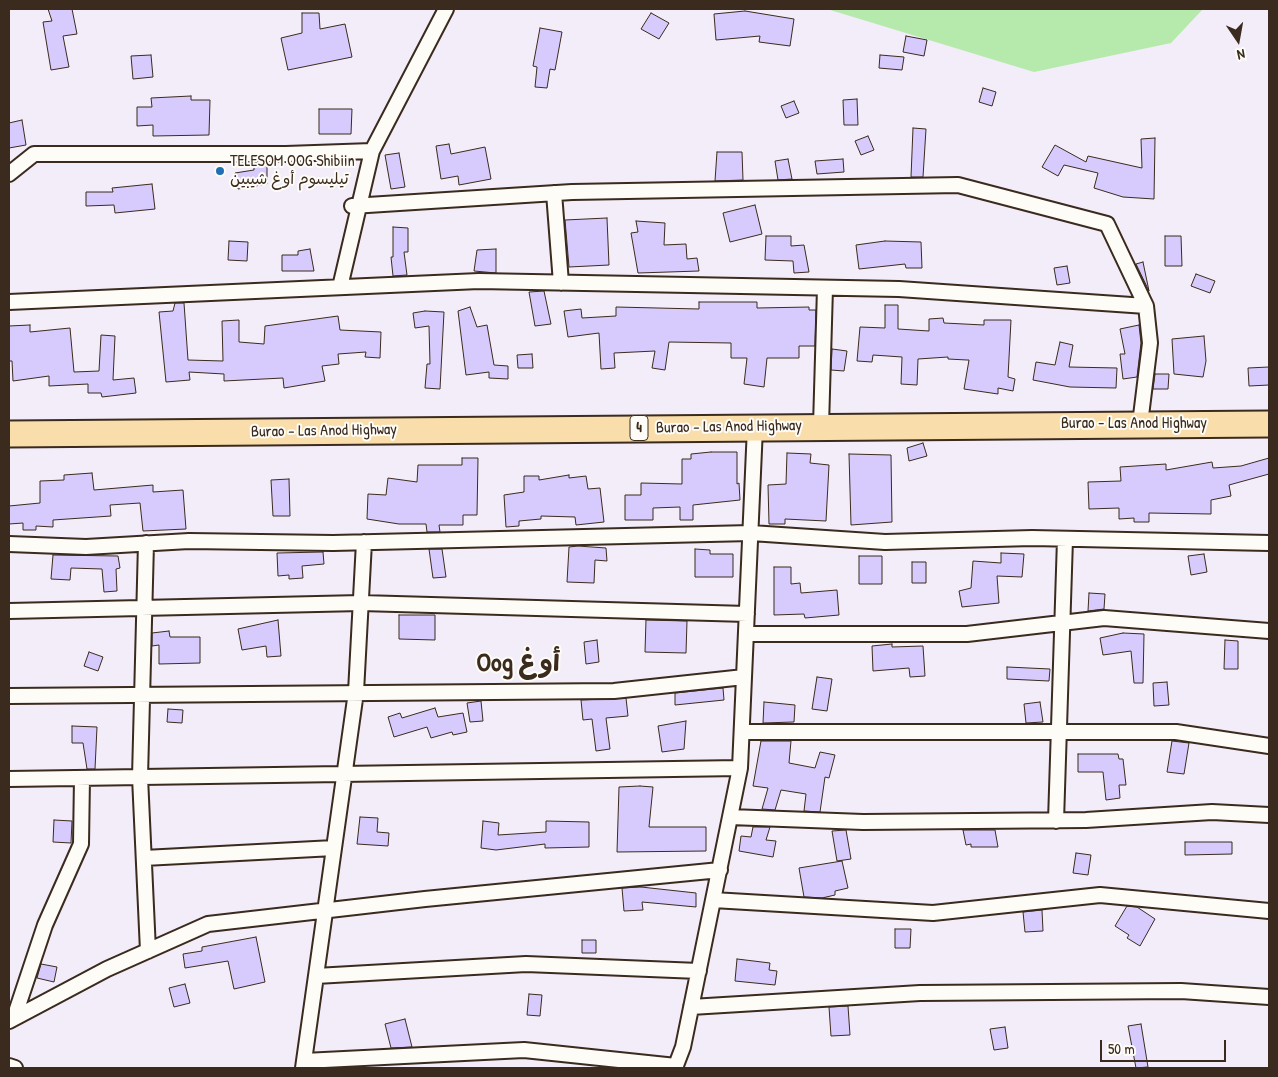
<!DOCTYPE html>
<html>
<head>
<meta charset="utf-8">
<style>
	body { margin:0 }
	#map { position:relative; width:1278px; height:1077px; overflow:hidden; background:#f2edf8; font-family:"Patrick Hand",sans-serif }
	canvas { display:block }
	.frame { position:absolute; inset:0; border:10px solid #3b2a1e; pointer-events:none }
	.north { position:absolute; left:1213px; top:15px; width:50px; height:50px; -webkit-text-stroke:4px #fdfcf7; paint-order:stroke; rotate:168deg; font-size:14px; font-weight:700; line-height:20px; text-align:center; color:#3b2a1e }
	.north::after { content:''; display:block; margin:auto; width:18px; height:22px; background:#3b2a1e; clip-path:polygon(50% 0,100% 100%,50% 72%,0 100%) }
	.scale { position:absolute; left:1100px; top:1040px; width:126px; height:22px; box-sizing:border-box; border:2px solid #3b2a1e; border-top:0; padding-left:6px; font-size:15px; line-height:18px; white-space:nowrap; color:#3b2a1e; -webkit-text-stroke:4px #fdfcf7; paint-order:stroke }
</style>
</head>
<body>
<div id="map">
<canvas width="1278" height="1077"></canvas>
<div class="frame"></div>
<div class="north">N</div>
<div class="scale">50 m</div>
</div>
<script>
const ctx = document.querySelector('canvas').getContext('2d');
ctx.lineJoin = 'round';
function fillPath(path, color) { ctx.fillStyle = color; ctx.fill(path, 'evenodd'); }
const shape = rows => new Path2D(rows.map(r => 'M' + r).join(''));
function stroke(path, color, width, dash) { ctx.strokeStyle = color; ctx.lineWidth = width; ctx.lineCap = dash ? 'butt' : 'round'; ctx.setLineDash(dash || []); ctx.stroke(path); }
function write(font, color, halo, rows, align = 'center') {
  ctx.font = font + ' "Patrick Hand","Playpen Sans Arabic",sans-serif'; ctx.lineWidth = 4; ctx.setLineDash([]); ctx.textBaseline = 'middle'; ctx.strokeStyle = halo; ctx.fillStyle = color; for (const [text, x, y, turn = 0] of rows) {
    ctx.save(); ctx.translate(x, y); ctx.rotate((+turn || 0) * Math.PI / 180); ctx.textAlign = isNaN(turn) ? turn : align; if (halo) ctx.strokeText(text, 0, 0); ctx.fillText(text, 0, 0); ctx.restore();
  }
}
const green = shape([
	[827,9,1203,9,1171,43,1034,72]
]);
const building = shape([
	[48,9,72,9,77,34,63,36,69,67,51,70,43,22,52,21,48,9],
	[745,11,794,19,790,46,759,42,760,36,716,40,714,14,745,11],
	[302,13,319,13,320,29,345,24,352,57,288,70,281,38,302,33,302,13],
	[651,13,669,23,659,39,641,29,651,13],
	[540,28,562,32,555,70,550,69,547,88,535,87,537,67,533,66,540,28],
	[906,36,927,40,924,56,903,52,906,36],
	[151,55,153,77,133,79,131,56,151,55],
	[880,55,904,57,902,70,879,68,880,55],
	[983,88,996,92,992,106,979,102,983,88],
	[191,96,191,100,210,100,209,135,153,136,153,125,137,126,137,107,152,107,151,98,191,96],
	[857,99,858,125,844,125,843,100,857,99],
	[794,101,799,113,786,118,781,106,794,101],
	[319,109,352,109,351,134,319,134,319,109],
	[22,120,26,145,9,148,9,123,22,120],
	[913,128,926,129,923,177,911,177,913,128],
	[868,136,874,150,861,155,855,141,868,136],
	[1155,138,1154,199,1123,197,1094,188,1098,173,1064,165,1058,176,1042,167,1055,145,1086,162,1088,156,1142,168,1141,139,1155,138],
	[449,144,451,154,485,147,491,179,459,185,458,176,441,179,436,146,449,144],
	[717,152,742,152,743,180,715,181,717,152],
	[399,153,405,187,391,189,385,155,399,153],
	[788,159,792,179,778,180,775,161,788,159],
	[843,159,844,172,817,174,815,161,843,159],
	[254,163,267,163,267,184,238,189,235,173,254,170,254,163],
	[152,184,155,209,115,213,114,205,86,206,86,192,113,192,112,188,152,184],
	[755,205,762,234,730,242,723,213,755,205],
	[607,218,609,265,569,267,565,220,607,218],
	[636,221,665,223,664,245,686,244,687,259,697,258,699,271,638,273,631,233,638,232,636,221],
	[393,227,408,228,408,252,404,252,407,275,393,276,391,257,393,257,393,227],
	[766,236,791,236,791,246,804,245,809,272,794,273,793,261,765,260,766,236],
	[1165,236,1181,236,1182,266,1165,266,1165,236],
	[229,241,248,242,247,261,228,260,229,241],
	[885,241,921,242,922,268,906,268,905,264,859,269,856,245,885,241],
	[310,249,314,271,282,271,282,255,298,255,298,251,310,249],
	[496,249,496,273,474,271,477,250,496,249],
	[1143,262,1149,291,1136,264,1143,262],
	[1067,266,1070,283,1057,285,1054,268,1067,266],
	[1196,274,1215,281,1210,293,1191,286,1196,274],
	[544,291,551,324,535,326,529,292,544,291],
	[699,302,757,302,757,308,809,307,809,310,816,310,815,346,799,346,799,358,767,358,764,387,744,384,747,358,731,358,731,343,669,342,665,370,652,368,655,351,614,353,615,368,601,369,599,333,568,337,564,311,581,309,582,318,616,316,616,307,699,309,699,302],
	[175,303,184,303,188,360,223,361,222,321,239,320,239,342,264,344,265,326,338,316,340,330,381,332,380,358,365,357,366,352,338,354,339,364,322,366,325,381,284,388,283,378,224,381,224,374,189,372,190,380,166,382,159,312,173,311,175,303],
	[885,305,898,305,898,329,929,331,929,319,943,318,944,323,984,325,984,320,1011,320,1008,377,1015,379,1013,391,998,388,998,394,964,389,969,360,967,360,948,359,948,357,918,359,917,385,901,384,902,357,873,355,872,362,857,361,860,327,885,328,885,305],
	[470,307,477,327,487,325,494,365,508,366,508,379,489,378,489,372,466,375,458,311,470,307],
	[425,311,444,312,440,389,425,388,427,364,430,364,429,326,415,328,413,313,425,311],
	[30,325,30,332,70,328,74,372,99,371,101,335,115,336,113,380,134,378,136,393,102,397,101,393,88,393,88,384,49,386,49,376,13,381,12,361,9,361,9,326,30,325],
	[1139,325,1141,343,1137,377,1123,379,1120,354,1125,354,1120,329,1139,325],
	[1204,336,1206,361,1203,377,1174,374,1172,339,1204,336],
	[1060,342,1073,345,1069,367,1117,368,1116,388,1070,387,1033,380,1036,362,1055,365,1060,342],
	[832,349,847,351,844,371,831,370,832,349],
	[532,354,533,368,518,368,517,355,532,354],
	[1269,367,1269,385,1249,386,1248,368,1269,367],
	[1155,374,1169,374,1168,389,1153,389,1155,374],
	[923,443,927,456,909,461,907,448,923,443],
	[711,452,737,452,737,484,739,483,740,500,693,505,693,520,680,520,680,507,653,508,653,520,625,520,625,495,641,495,641,483,682,484,682,459,691,459,691,454,711,452],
	[787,453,811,454,810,463,829,465,826,521,785,519,785,524,769,524,768,485,786,484,787,453],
	[849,454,891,455,892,522,851,525,849,454],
	[462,458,478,458,477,515,463,515,463,525,439,525,440,532,427,532,426,524,399,524,367,519,368,494,386,495,388,478,417,482,418,465,462,465,462,458],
	[1269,458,1269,474,1229,485,1231,496,1211,500,1211,514,1149,513,1149,522,1134,522,1134,518,1119,519,1119,508,1089,509,1088,482,1121,481,1120,467,1166,464,1166,470,1212,462,1213,468,1241,466,1269,458],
	[92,473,94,490,153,485,153,492,183,490,186,529,143,531,140,503,110,505,111,516,53,520,53,527,36,526,36,530,23,530,23,523,9,524,9,506,40,503,40,481,64,480,64,475,92,473],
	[569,475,569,478,586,476,588,489,600,488,604,522,576,525,575,517,541,516,541,519,519,521,519,526,506,527,504,495,524,492,524,476,539,476,539,480,569,475],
	[289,479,290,516,273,516,271,480,289,479],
	[578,546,606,548,607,561,595,560,594,583,567,582,569,547,578,546],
	[429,549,442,549,446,577,433,578,429,549],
	[695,549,710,550,710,554,733,554,733,577,695,577,695,549],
	[323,552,324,564,302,566,303,578,289,579,289,575,278,576,277,553,323,552],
	[1001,553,1024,554,1022,577,997,576,999,603,962,607,959,591,971,588,973,561,1001,563,1001,553],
	[1204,554,1207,572,1191,575,1188,556,1204,554],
	[53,555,118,556,120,568,116,569,117,591,104,592,102,569,71,568,70,580,51,579,53,555],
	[859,556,882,556,882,584,859,584,859,556],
	[912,562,926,562,926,583,912,583,912,562],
	[774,567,791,567,791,584,800,583,801,593,837,590,839,615,805,618,804,614,774,615,774,567],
	[1089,593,1105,594,1104,609,1088,611,1089,593],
	[399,615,435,615,435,640,399,639,399,615],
	[278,620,281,656,267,657,266,646,242,650,238,629,278,620],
	[646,620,687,621,686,653,645,652,646,620],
	[169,631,170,637,200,637,200,663,159,664,159,645,152,646,152,633,169,631],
	[1123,633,1144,634,1143,683,1134,683,1131,651,1103,655,1100,638,1123,633],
	[597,640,599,662,586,664,584,642,597,640],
	[1225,640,1238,641,1238,669,1224,669,1225,640],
	[892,644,892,647,923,646,925,676,910,677,909,668,873,671,872,646,892,644],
	[89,652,103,657,98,671,84,666,89,652],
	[1007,667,1050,669,1049,681,1007,679,1007,667],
	[817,677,832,679,827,711,812,709,817,677],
	[1167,682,1169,705,1154,706,1153,683,1167,682],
	[723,688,724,700,675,705,675,693,723,688],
	[626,698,628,716,606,718,610,749,596,751,592,719,583,720,581,700,626,698],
	[481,701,483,721,470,722,467,703,481,701],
	[764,702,795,705,794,722,763,723,764,702],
	[1040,702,1043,722,1026,723,1024,704,1040,702],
	[435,708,438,717,463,713,467,732,453,735,452,732,431,738,427,727,394,737,388,717,400,713,402,718,435,708],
	[168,709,183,710,182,723,167,722,168,709],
	[686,721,684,749,662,752,658,726,686,721],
	[72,726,97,727,95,769,87,769,83,743,72,743,72,726],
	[761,741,791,741,789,763,815,768,820,752,835,755,829,778,825,777,820,812,804,811,806,794,781,790,775,810,762,809,768,788,753,786,761,741],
	[1172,741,1189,743,1184,774,1167,772,1172,741],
	[1078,754,1118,754,1119,759,1123,759,1126,785,1119,785,1120,798,1106,800,1103,772,1078,772,1078,754],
	[640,786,653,787,649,827,706,827,706,851,617,852,619,787,640,786],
	[360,817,378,818,377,832,389,833,388,846,357,844,360,817],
	[54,820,72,821,71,843,53,842,54,820],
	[483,821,499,823,498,835,546,832,546,821,589,822,589,847,545,848,545,844,496,850,481,848,483,821],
	[753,827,770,827,766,840,776,841,773,857,739,851,741,836,751,837,753,827],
	[846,830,851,859,837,861,832,831,846,830],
	[963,830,995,830,998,847,971,847,971,844,966,845,963,830],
	[1185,842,1232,842,1232,854,1185,855,1185,842],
	[1076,853,1091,855,1088,875,1073,873,1076,853],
	[842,861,848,888,835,891,835,895,822,898,804,897,799,868,842,861],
	[641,887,696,893,696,907,642,902,643,910,624,911,622,888,641,887],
	[1127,906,1137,907,1155,919,1140,946,1127,938,1129,935,1115,926,1127,906],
	[1042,910,1043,931,1025,932,1023,912,1042,910],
	[895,929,911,929,910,948,895,948,895,929],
	[256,937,265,982,234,989,228,961,185,968,183,954,202,951,202,947,256,937],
	[582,940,596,940,596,953,582,953,582,940],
	[737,959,770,963,769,970,777,971,775,985,735,981,737,959],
	[41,964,57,967,54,982,37,978,41,964],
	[185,984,190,1003,174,1007,169,988,185,984],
	[529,994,542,995,540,1016,527,1015,529,994],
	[848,1006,850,1035,831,1036,829,1007,848,1006],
	[405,1019,412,1047,391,1048,385,1024,405,1019],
	[1141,1024,1148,1067,1136,1068,1128,1026,1141,1024],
	[1005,1027,1008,1048,994,1050,990,1029,1005,1027]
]);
const street = shape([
	[9,174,34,154,286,154,372,151],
	[554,193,561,283],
	[352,206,572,192,958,185,1107,224,1146,306],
	[340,287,372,151,446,9],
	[9,302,479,281,899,289,1146,306,1150,343,1140,424],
	[821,426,825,288],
	[146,543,140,777,148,951],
	[9,544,86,547,189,541,333,543,751,533,885,542,1032,538,1269,543],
	[9,611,361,603,747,614],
	[746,634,967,634,1104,618,1269,631],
	[9,696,614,691,744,677],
	[742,732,1176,732,1269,746],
	[9,779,740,768],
	[730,817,863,822,1086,820,1212,812,1269,815],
	[1056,821,1065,539],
	[144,858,334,848],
	[713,900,933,913,1100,895,1269,911],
	[316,976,526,964,699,971],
	[691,1007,920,993,1181,991,1269,997],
	[14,1018,45,925,81,844,82,778],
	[9,1021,107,969,208,924,425,899,720,870],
	[304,1061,524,1050,676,1066],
	[9,1066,15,1068],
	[303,1068,356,692,364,542],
	[675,1068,683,1047,740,768,755,427]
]);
const highway = shape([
	[9,434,1269,424]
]);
const markers = [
	[220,171,5,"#1f6fb2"]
];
const shields = [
	[639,428,18]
];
const shieldNames = [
	["4",639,428]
];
const poiNames = [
	["TELESOM OOG Shibiin",230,162],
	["تيليسوم أوغ شيبين",230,180]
];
const streetNames = [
	["Burao - Las Anod Highway",1134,424],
	["Burao - Las Anod Highway",729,427,-1],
	["Burao - Las Anod Highway",324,431,-1]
];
const townNames = [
	["Oog أوغ",518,664]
];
fillPath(green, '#b5eaac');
fillPath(building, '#d7cafc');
stroke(building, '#3b2a1e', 1);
stroke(street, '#3b2a1e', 18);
stroke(highway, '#3b2a1e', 29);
stroke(street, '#fdfcf7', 14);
stroke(highway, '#f9deab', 25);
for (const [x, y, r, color] of markers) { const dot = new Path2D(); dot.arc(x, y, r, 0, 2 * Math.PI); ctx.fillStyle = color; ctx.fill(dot); stroke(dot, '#fdfcf7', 2); }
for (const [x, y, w] of shields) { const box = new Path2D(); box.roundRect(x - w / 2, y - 12.5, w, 25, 4); ctx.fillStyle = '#fdfcf7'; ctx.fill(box); stroke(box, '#3b2a1e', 1); }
write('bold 15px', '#3b2a1e', null, shieldNames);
write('16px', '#3b2a1e', '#fdfcf7', poiNames, 'left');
write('16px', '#3b2a1e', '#fdfcf7', streetNames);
write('bold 26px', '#3b2a1e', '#fdfcf7', townNames);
</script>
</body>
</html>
